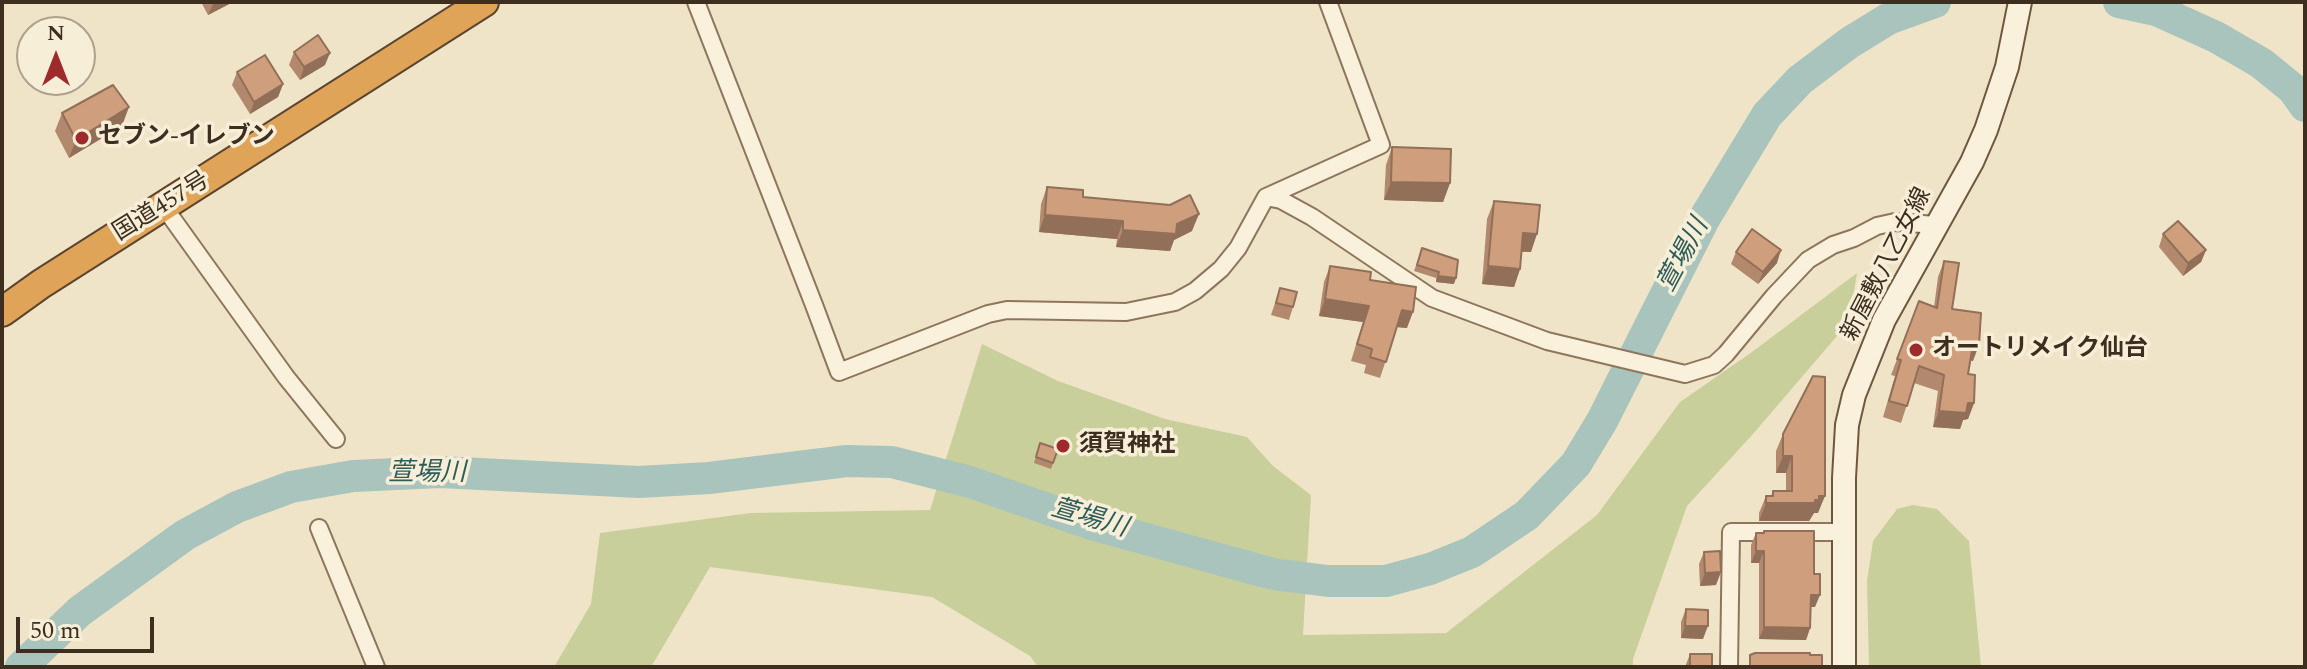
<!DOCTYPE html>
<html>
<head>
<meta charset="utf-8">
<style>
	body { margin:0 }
	#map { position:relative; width:2307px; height:669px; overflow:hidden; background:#f0e4c8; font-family:Spectral,serif }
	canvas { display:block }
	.frame { position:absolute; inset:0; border:4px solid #3d2e20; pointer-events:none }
	.north { position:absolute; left:16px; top:16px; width:80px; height:80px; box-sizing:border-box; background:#f7eed8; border:2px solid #ada18e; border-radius:50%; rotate:0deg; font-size:22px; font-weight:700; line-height:32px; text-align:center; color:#3d2e20 }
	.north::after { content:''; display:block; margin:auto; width:28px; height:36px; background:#9e2a2b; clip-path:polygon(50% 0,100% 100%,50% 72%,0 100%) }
	.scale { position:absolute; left:16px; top:617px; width:138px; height:36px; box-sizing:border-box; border:4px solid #3d2e20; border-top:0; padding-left:10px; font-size:24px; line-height:28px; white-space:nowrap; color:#3d2e20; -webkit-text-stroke:6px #f7eed8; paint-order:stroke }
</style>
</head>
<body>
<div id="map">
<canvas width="2307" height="669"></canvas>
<div class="frame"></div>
<div class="north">N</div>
<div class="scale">50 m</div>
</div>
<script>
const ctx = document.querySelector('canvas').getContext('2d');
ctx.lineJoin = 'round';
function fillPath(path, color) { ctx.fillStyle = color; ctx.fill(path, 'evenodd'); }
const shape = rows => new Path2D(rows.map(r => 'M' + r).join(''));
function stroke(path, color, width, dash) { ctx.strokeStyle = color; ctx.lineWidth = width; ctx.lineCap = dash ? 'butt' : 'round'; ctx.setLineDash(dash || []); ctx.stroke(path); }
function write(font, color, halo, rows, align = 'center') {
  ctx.font = font + ' Spectral,"Noto Sans JP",serif'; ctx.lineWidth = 7; ctx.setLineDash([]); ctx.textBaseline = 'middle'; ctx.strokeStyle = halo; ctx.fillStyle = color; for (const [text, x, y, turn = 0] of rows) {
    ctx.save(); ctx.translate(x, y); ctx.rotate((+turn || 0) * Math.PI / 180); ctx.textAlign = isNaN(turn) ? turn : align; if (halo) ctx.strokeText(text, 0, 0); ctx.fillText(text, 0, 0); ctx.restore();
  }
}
const green = shape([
	[1857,273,1849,322,1753,434,1687,506,1633,659,1633,667,1038,667,1030,656,932,597,710,567,651,667,554,667,591,604,600,533,751,513,930,510,982,344,1058,381,1165,419,1247,437,1273,466,1311,495,1303,635,1446,633,1597,515,1680,402,1752,352],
	[1913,505,1937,509,1969,541,1981,667,1869,667,1867,581,1873,541,1897,509]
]);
const stream = shape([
	[29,660,35,667]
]);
const river = shape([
	[2119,2,2156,10,2216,37,2261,63,2293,89,2305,106],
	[21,667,80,611,185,535,237,507,291,487,353,476,440,472,639,482,709,478,847,461,892,462,970,482,1088,523,1273,574,1328,581,1386,581,1430,569,1472,552,1527,515,1576,464,1602,421,1704,219,1767,115,1800,80,1849,43,1888,19,1935,2]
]);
const street = shape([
	[696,2,814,305,839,372,988,314,1007,310,1126,312,1175,302,1195,291,1221,269,1238,248,1266,197,1381,145,1328,2],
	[1266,197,1281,200,1312,217,1432,298,1547,341,1685,374,1714,365,1726,354,1774,296,1808,260,1833,245,1854,238,1877,226,1895,222,1936,225],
	[164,207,286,377,336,439],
	[319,528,376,667],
	[1729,667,1731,532,1844,532]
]);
const secondary = shape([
	[1844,667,1844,478,1847,425,1854,395,1884,320,1972,162,1986,130,2007,67,2020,2]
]);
const highway = shape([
	[2,312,41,284,484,2]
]);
const wall = shape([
	[201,2,233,2,208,15],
	[294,52,325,65,300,80,289,65],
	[237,72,283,84,278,97,250,114,232,85],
	[62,113,122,126,69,158,55,131],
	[1392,147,1450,183,1443,202,1384,200,1386,165],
	[1047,187,1083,197,1192,231,1174,240,1170,251,1116,247,1117,239,1039,232,1041,204],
	[1494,201,1531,252,1522,252,1520,269,1514,287,1482,284,1487,219],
	[2163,234,2206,250,2201,262,2183,276,2159,247],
	[1422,248,1454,284,1436,282,1436,278,1414,271],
	[1736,252,1777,263,1758,284,1731,264],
	[1944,261,1952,309,1973,361,1971,360,1968,374,1974,403,1968,419,1963,420,1960,429,1933,427,1938,391,1914,383,1901,423,1883,417,1895,376,1891,375,1919,301,1934,307,1938,277],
	[1330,266,1370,280,1407,328,1397,327,1380,378,1364,373,1366,365,1351,361,1363,322,1319,316,1324,282],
	[1280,288,1293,307,1289,320,1271,315],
	[1783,434,1818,513,1814,513,1809,521,1759,521,1759,513,1766,496,1771,496,1773,491,1786,491,1786,473,1776,473,1776,451],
	[1040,443,1058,449,1051,469,1034,463],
	[1764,531,1814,574,1815,607,1810,607,1810,628,1806,640,1759,639,1759,563,1751,563,1751,545,1756,533,1763,533],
	[1704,552,1716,585,1700,586,1699,564],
	[1686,609,1703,639,1681,638,1681,622],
	[1690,654,1712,667,1685,667]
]);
const shadedWall = shape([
	[214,2,233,2,208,15],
	[330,53,325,65,300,80,304,67],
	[283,84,278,97,250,114,254,102],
	[129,107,122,126,69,158,76,140],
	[1391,182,1450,183,1443,202,1384,200],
	[1199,214,1192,231,1174,240,1170,251,1116,247,1123,230,1177,224],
	[1045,215,1123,221,1117,239,1039,232],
	[1523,233,1537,234,1531,252,1517,251],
	[1781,250,1777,263,1758,284,1763,272],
	[2206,250,2201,262,2183,276,2188,263],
	[1488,266,1520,269,1514,287,1482,284],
	[1438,276,1456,278,1454,284,1436,282],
	[1325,299,1369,306,1363,322,1319,316],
	[1402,310,1413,312,1407,328,1396,327],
	[1973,344,1979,345,1973,361,1968,360],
	[1968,403,1974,403,1968,419,1963,420,1960,429,1933,427,1939,411],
	[1783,456,1792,456,1786,473,1776,473],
	[1819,496,1825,496,1818,513,1814,513,1809,521,1759,521,1766,503,1815,500],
	[1756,551,1764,551,1759,563,1751,563],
	[1721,572,1716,585,1700,586,1705,573],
	[1811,595,1820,595,1815,607,1806,607],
	[1685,626,1708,626,1703,639,1681,638],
	[1764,627,1810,628,1806,640,1759,639]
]);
const building = shape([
	[318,35,330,53,304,67,294,52,318,35],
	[265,55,283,84,254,102,237,72,265,55],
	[113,85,129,107,76,140,62,113,113,85],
	[1392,147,1451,149,1450,183,1391,182,1392,147],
	[1047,187,1083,190,1083,197,1170,205,1190,195,1199,214,1177,224,1176,234,1123,230,1123,221,1045,215,1047,187],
	[1494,201,1540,205,1537,234,1523,233,1520,269,1488,266,1494,201],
	[2178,221,2206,250,2188,263,2163,234,2178,221],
	[1752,229,1781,250,1763,272,1736,252,1752,229],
	[1422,248,1458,260,1456,278,1438,276,1439,272,1417,265,1422,248],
	[1944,261,1959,263,1952,309,1981,313,1979,345,1973,344,1968,374,1975,375,1974,403,1968,403,1966,413,1939,411,1944,375,1919,366,1907,406,1889,401,1901,360,1897,359,1919,301,1937,308,1944,261],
	[1330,266,1371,272,1370,280,1416,287,1413,312,1402,310,1386,362,1370,357,1372,349,1357,344,1369,306,1325,299,1330,266],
	[1280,288,1297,292,1293,307,1276,303,1280,288],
	[1813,376,1825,377,1825,496,1819,496,1819,500,1815,500,1815,503,1766,503,1766,496,1773,496,1773,491,1792,491,1792,456,1783,456,1783,434,1813,376],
	[1040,443,1058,449,1053,463,1036,457,1040,443],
	[1764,531,1814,531,1814,574,1820,574,1820,595,1811,595,1810,628,1764,627,1764,551,1756,551,1756,533,1764,533,1764,531],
	[1720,551,1721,572,1705,573,1704,552,1720,551],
	[1686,609,1708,610,1708,626,1685,626,1686,609],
	[1755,653,1810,653,1810,655,1822,655,1822,667,1750,667,1750,655,1755,653],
	[1690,654,1712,654,1712,667,1690,667,1690,654]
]);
const markers = [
	[82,138,8,"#9e2a2b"],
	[1916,350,8,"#9e2a2b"],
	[1063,446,8,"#9e2a2b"]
];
const poiNames = [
	["セブン-イレブン",98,138],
	["オートリメイク仙台",1932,350],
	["須賀神社",1079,446]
];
const streetNames = [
	["国道457号",162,208,-32],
	["新屋敷八乙女線",1888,265,-63]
];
const waterNames = [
	["萱場川",1685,256,-62],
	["萱場川",427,475],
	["萱場川",1089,520,16]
];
fillPath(green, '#c9cf9b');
stroke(stream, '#6f938a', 5);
stroke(river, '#a9c4bc', 32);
stroke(street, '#8d765c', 20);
stroke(secondary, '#6f573f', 26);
stroke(highway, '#5b4430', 32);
stroke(street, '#faf1dc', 16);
stroke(secondary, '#faf1dc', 22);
stroke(highway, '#e0a458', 28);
fillPath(wall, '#b2896c');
fillPath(shadedWall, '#916f58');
fillPath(building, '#cf9f7d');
stroke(building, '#916f58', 2);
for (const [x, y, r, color] of markers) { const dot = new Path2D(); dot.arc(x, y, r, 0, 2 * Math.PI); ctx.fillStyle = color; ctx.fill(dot); stroke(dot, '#f7eed8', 3); }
write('bold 24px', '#3d2e20', '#f7eed8', poiNames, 'left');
write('24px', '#3d2e20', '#f7eed8', streetNames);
write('italic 26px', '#2f5d5a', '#f7eed8', waterNames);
</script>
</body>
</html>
